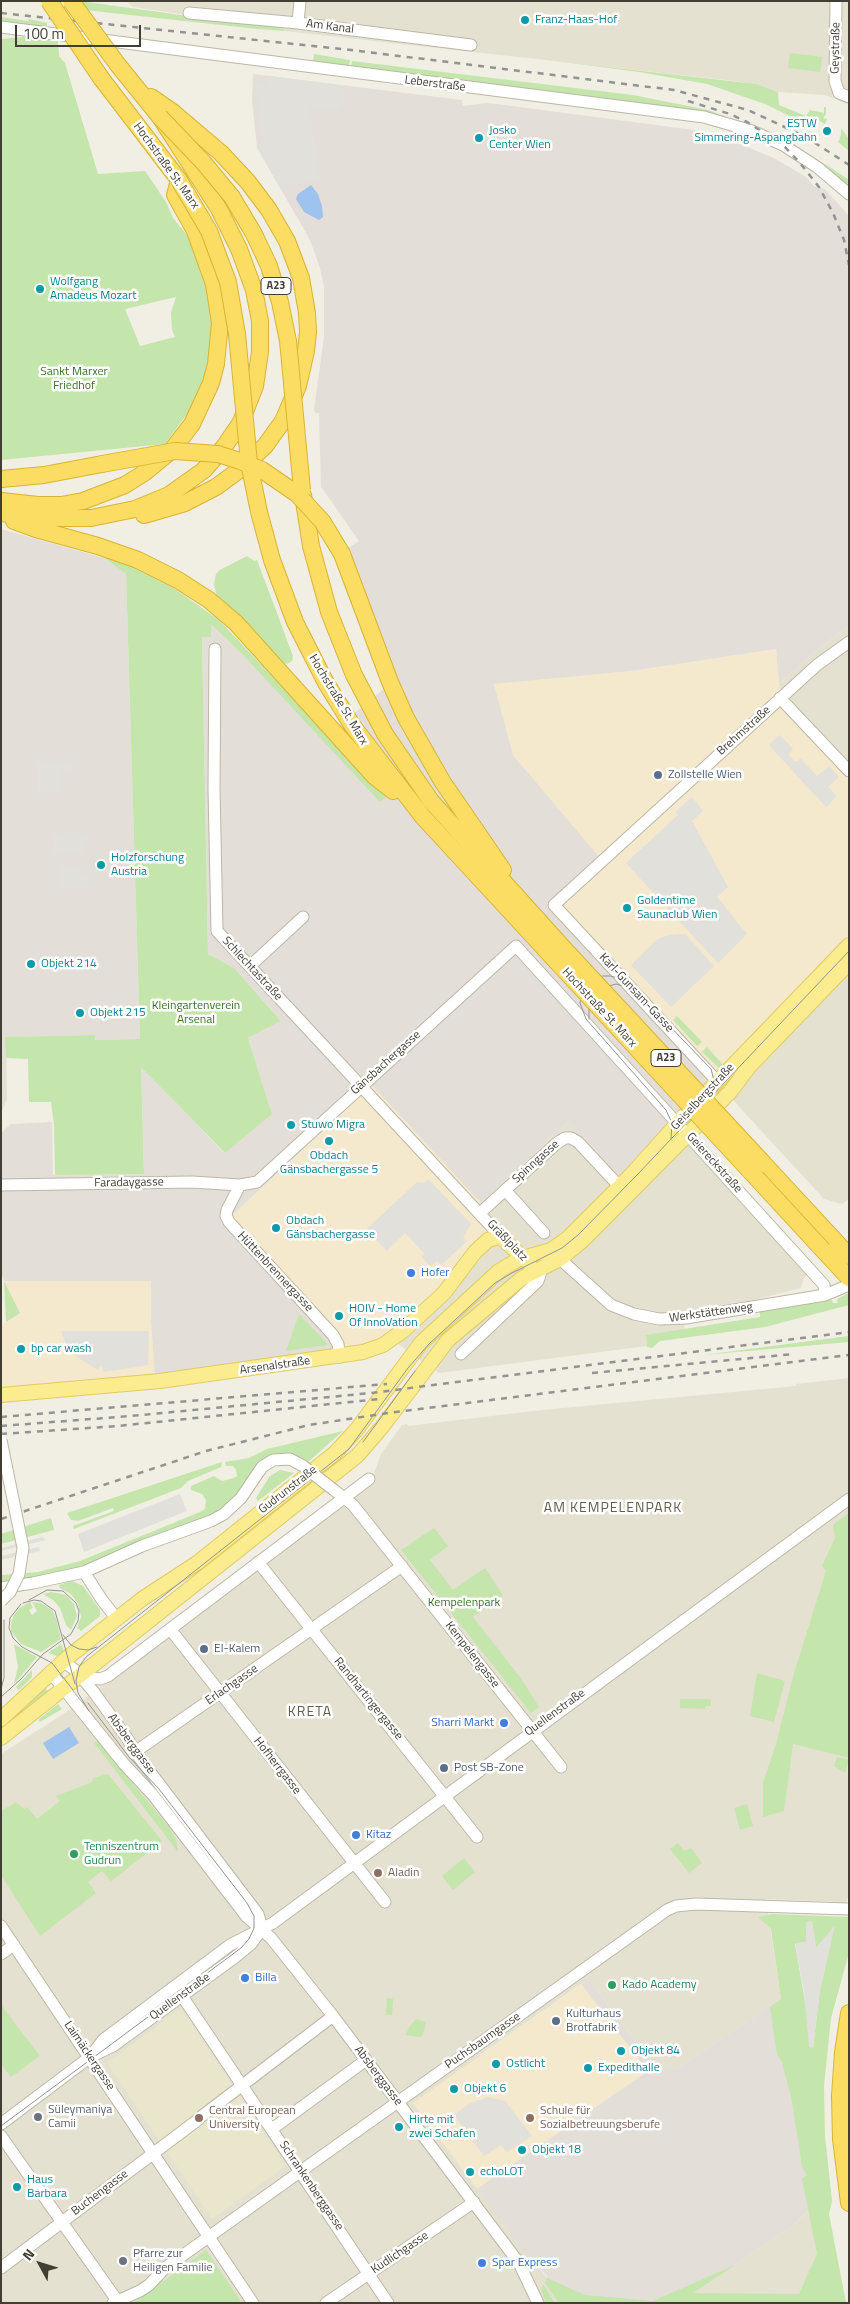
<!DOCTYPE html>
<html>
<head>
<meta charset="utf-8">
<style>
	body { margin:0 }
	#map { position:relative; width:850px; height:2304px; overflow:hidden; background:#f1efe3; font-family:"Titillium Web",sans-serif }
	canvas { display:block }
	.frame { position:absolute; inset:0; border:2px solid #423e33; pointer-events:none }
	.north { position:absolute; left:15px; top:2239px; width:50px; height:50px; -webkit-text-stroke:4px #fff; paint-order:stroke; rotate:309deg; font-size:14px; font-weight:700; line-height:20px; text-align:center; color:#423e33 }
	.north::after { content:''; display:block; margin:auto; width:18px; height:22px; background:#423e33; clip-path:polygon(50% 0,100% 100%,50% 72%,0 100%) }
	.scale { position:absolute; left:15px; top:25px; width:126px; height:22px; box-sizing:border-box; border:2px solid #423e33; border-top:0; padding-left:6px; font-size:15px; line-height:18px; white-space:nowrap; color:#423e33; -webkit-text-stroke:4px #fff; paint-order:stroke }
</style>
</head>
<body>
<div id="map">
<canvas width="850" height="2304"></canvas>
<div class="frame"></div>
<div class="north">N</div>
<div class="scale">100 m</div>
</div>
<script>
const ctx = document.querySelector('canvas').getContext('2d');
ctx.lineJoin = 'round';
function fillPath(path, color) { ctx.fillStyle = color; ctx.fill(path, 'evenodd'); }
const shape = rows => new Path2D(rows.map(r => 'M' + r).join(''));
function stroke(path, color, width, dash) { ctx.strokeStyle = color; ctx.lineWidth = width; ctx.lineCap = dash ? 'butt' : 'round'; ctx.setLineDash(dash || []); ctx.stroke(path); }
function write(font, color, halo, rows, align = 'center') {
  ctx.font = font + ' "Titillium Web",sans-serif'; ctx.lineWidth = 5; ctx.setLineDash([]); ctx.textBaseline = 'middle'; ctx.strokeStyle = halo; ctx.fillStyle = color; for (const [text, x, y, turn = 0] of rows) {
    ctx.save(); ctx.translate(x, y); ctx.rotate((+turn || 0) * Math.PI / 180); ctx.textAlign = isNaN(turn) ? turn : align; if (halo) ctx.strokeText(text, 0, 0); ctx.fillText(text, 0, 0); ctx.restore();
  }
}
const residential = shape([
	[126,1,849,1,849,105,825,95,778,92,743,82,284,31,284,29,133,7],
	[849,626,849,771,780,698,779,684,820,647],
	[849,973,849,1199,842,1204,824,1199,731,1098],
	[569,1121,620,1177,687,1129,813,1267,804,1278,801,1288,723,1308,684,1322,685,1330,646,1335,647,1346,439,1373,398,1344,483,1244,491,1219,481,1203],
	[849,1378,849,1895,846,1902,766,1899,781,1999,675,2070,660,2072,588,1979,480,2055,535,2262,546,2277,735,2265,792,2226,809,2211,846,2303,1,2303,1,1754,71,1709,373,1476,381,1454,402,1425,407,1424,408,1426,542,1410,796,1386,796,1384]
]);
const commercial = shape([
	[776,649,780,698,849,771,849,941,717,1081,554,905,598,857,513,755,494,684,631,671],
	[373,1085,481,1203,491,1219,483,1244,483,1256,456,1288,398,1344,342,1363,339,1339,226,1221],
	[11,1279,151,1281,151,1322,156,1388,1,1391,1,1325,20,1313,4,1281],
	[581,1984,648,2071,477,2189,413,2103]
]);
const industrial = shape([
	[253,74,462,100,463,106,486,103,497,104,694,130,725,138,774,158,806,177,814,186,825,189,849,216,849,626,820,647,779,684,776,649,631,671,494,684,513,755,599,857,554,905,725,1089,634,1183,620,1177,569,1121,481,1203,372,1085,226,1221,339,1339,342,1363,156,1388,151,1322,151,1281,4,1281,1,1272,1,1133,11,1124,52,1122,53,1175,144,1174,141,1066,224,1153,272,1114,248,1038,281,1021,234,968,208,954,202,637,210,636,211,623,325,737,395,680,358,571,348,548,359,541,321,487,319,413,315,413,314,409,324,337,324,287,320,268,310,240,257,148,252,101],
	[1,529,104,558,126,574,140,1039,95,1040,95,1035,6,1037,7,1099,1,1113],
	[588,1979,660,2072,670,2065,675,2070,785,1996,815,2205,792,2226,735,2265,653,2301,585,2295,550,2280,535,2262,531,2261,477,2189,648,2071,581,1984]
]);
const education = shape([
	[181,2008,286,2166,212,2219,107,2063]
]);
const green = shape([
	[79,1,261,26,267,25,284,29,284,31,257,29,85,10],
	[1,17,28,21,29,19,47,23,47,27,42,27,1,22],
	[22,37,58,41,59,56,65,63,98,174,145,171,166,202,173,218,190,239,209,293,212,322,209,355,204,377,190,410,165,444,1,460,1,39],
	[176,297,171,312,172,330,175,337,140,346,125,309],
	[790,53,822,57,820,72,788,68],
	[314,54,350,60,349,67,313,62],
	[352,61,633,95,708,110,732,119,700,111,351,67],
	[554,61,756,84,778,92,779,105,806,116,810,110,824,113,824,107,826,107,826,114,823,118,827,119,825,124,818,120,816,123,812,121,811,123,815,125,814,128,765,104,707,84,639,72],
	[841,128,849,139,849,151,838,142,841,135],
	[777,136,833,169,849,180,849,189],
	[247,556,254,561,257,560,293,656,292,661,289,663,285,664,282,661,217,598,214,584,216,574,220,570],
	[104,557,136,568,171,586,219,620,386,797,380,802,243,655,211,624,211,637,202,637,208,954,234,968,281,1021,248,1038,272,1114,225,1153,141,1067,144,1174,55,1175,54,1124,51,1102,29,1102,28,1059,6,1058,5,1037,95,1035,95,1040,140,1039,126,574,104,558],
	[677,1016,702,1042,697,1046,673,1020],
	[707,1047,723,1065,719,1068,702,1052],
	[4,1281,20,1313,6,1322],
	[849,1293,849,1305,765,1327,660,1341,652,1348,647,1347,646,1335,760,1317,760,1311,832,1300,833,1303,838,1303,837,1299],
	[299,1314,326,1342,327,1345,286,1351],
	[849,1336,849,1342,703,1355],
	[343,1431,307,1463,291,1454,283,1453,267,1457,254,1468,245,1485,231,1502,207,1517,80,1567,63,1573,1,1583,1,1575,38,1572,80,1561,200,1512,205,1509,206,1500,202,1494,191,1490,191,1486,214,1476,222,1481,234,1478,237,1476,236,1470,233,1466,226,1466,225,1462,249,1458,267,1449],
	[222,1462,221,1467,188,1481,181,1488,74,1529,73,1526,114,1511,113,1508,78,1521,71,1520,67,1513],
	[280,1470,294,1473,258,1501,256,1498,270,1476],
	[849,1513,849,1758,793,1744,784,1811,763,1817,763,1783,776,1744,794,1673,826,1571,822,1566,835,1538,833,1525],
	[51,1518,54,1530,1,1544,1,1534],
	[434,1528,448,1546,430,1560,453,1590,485,1568,503,1595,473,1617,520,1677,539,1707,531,1713,401,1550],
	[72,1581,83,1586,100,1610,100,1616,81,1631,77,1628,81,1617,78,1604,71,1594,60,1588,59,1585],
	[51,1592,66,1595,74,1604,77,1616,71,1630,66,1625,60,1608,53,1600,44,1595,44,1594],
	[30,1602,33,1608,29,1610,32,1615,37,1611,32,1602,41,1603,52,1610,56,1618,61,1639,41,1652,21,1644,11,1631,11,1623,14,1615,19,1608],
	[14,1644,37,1657,14,1684,18,1667],
	[61,1644,64,1651,60,1654,57,1656,48,1653],
	[32,1670,32,1677,19,1690,16,1687],
	[757,1673,785,1681,774,1722,750,1716],
	[44,1687,50,1693,1,1731,1,1726],
	[680,1699,711,1699,711,1706,705,1706,705,1709,680,1708],
	[58,1704,62,1709,40,1722,38,1720],
	[97,1741,169,1827,176,1839,178,1852,94,1743],
	[837,1757,849,1760,845,1773,834,1766],
	[108,1774,162,1841,111,1881,102,1871,88,1882,96,1893,40,1936,1,1875,1,1811,16,1802,24,1809,27,1807,37,1819,60,1801,56,1796,92,1782,93,1778],
	[747,1804,753,1826,740,1830,734,1808],
	[678,1843,684,1851,691,1848,702,1863,689,1873,670,1849],
	[464,1858,475,1872,453,1890,442,1876],
	[772,1914,849,1917,849,1953,831,2018,824,2086,825,2136,832,2201,829,2214,846,2303,559,2303,545,2283,547,2278,585,2295,653,2301,735,2265,693,2293,799,2294,817,2254,802,2179,807,2175,802,2167,792,2101,782,2062,777,2055,770,2007,781,1999,771,1929,758,1917],
	[812,1922,816,1948,834,1927,820,1990,813,2048,795,1944,806,1942],
	[387,1998,393,1999,392,2015,386,2015],
	[1,2001,4,2009,40,2056,11,2077,1,2064],
	[416,2019,426,2022,423,2035,420,2037,406,2035,409,2027],
	[206,2250,242,2303,133,2303],
	[543,2284,553,2300,555,2303,546,2303,541,2290]
]);
const parking = shape([
	[271,76,345,86,342,111,309,107,319,179,280,188,264,158,255,86,258,83,266,84],
	[780,735,793,749,788,754,795,762,801,759,817,776,829,766,839,777,828,787,837,796,826,807,769,745],
	[72,762,72,771,62,771,61,792,38,792,38,763],
	[692,797,703,811,692,821,728,887,717,897,747,934,718,963,626,863,678,815,675,812],
	[67,831,78,831,78,835,87,833,86,842,82,843,83,854,54,854,53,835,67,835],
	[60,868,79,868,79,875,89,875,89,887,60,887],
	[685,934,714,966,671,1007,631,965,658,939,669,935],
	[428,1179,471,1224,463,1237,467,1241,441,1265,437,1261,430,1266,422,1257,425,1254,405,1233,387,1251,366,1230,417,1182,424,1183],
	[61,1331,149,1331,148,1365,104,1372,101,1365,98,1370,69,1352],
	[180,1494,187,1511,84,1552,78,1534],
	[42,1537,46,1540,1,1551,1,1548],
	[39,1547,40,1551,1,1560,1,1556],
	[812,1921,816,1947,835,1926,820,1990,813,2048,809,2047,804,1992,795,1943,806,1942,806,1922],
	[488,2097,505,2101,532,2136,507,2152,501,2145,484,2156,454,2115,469,2104]
]);
const water = shape([
	[311,185,318,194,322,206,323,217,319,220,304,212,296,199,298,194],
	[69,1727,79,1743,53,1759,43,1743]
]);
const minor = shape([
	[836,1,835,81,839,93,849,97],
	[189,13,298,23,471,45],
	[298,23,300,1],
	[1,27,704,117,752,131,783,145,817,167,849,194],
	[215,649,214,789,217,931,502,1238],
	[780,698,849,771],
	[250,966,303,917],
	[717,1081,554,905,817,665,849,642],
	[1,1185,192,1182,240,1185,257,1182,516,946,824,1285,825,1295],
	[240,1185,227,1210,226,1216,229,1222,333,1335,338,1344,340,1357],
	[505,1190,544,1233],
	[480,1213,557,1143,565,1138,571,1138,578,1142,620,1187],
	[560,1259,611,1305,634,1314,659,1319,686,1318,825,1295,849,1285],
	[461,1354,538,1281,540,1275,536,1270],
	[334,1490,353,1505,561,1767],
	[258,1562,477,1837],
	[84,1572,102,1600,117,1619],
	[1,1588,33,1583,84,1572,142,1546,211,1521,224,1514,241,1498,262,1467,273,1460,290,1459,303,1466],
	[170,1629,385,1902],
	[64,1662,75,1670,93,1691,127,1738,135,1752,258,1914,262,1928],
	[51,1673,124,1764,153,1795,246,1916,271,1938,333,2016,519,2263,538,2303],
	[81,1677,100,1679,108,1676,369,1479],
	[135,1752,402,1566],
	[1,1926,253,2303],
	[1,1954,14,1945],
	[182,1996,388,2303],
	[90,2057,103,2040,230,1945,273,1923,849,1499],
	[202,2116,333,2016],
	[1,2124,90,2057,113,2046,234,1958,251,1944,261,1930],
	[272,2129,366,2060],
	[1,2136,119,2303],
	[1,2268,199,2119],
	[113,2303,140,2291,149,2285,165,2268,667,1910,676,1906,696,1904,849,1909],
	[326,2303,474,2202]
]);
const major = shape([
	[1,1395,160,1381,363,1352,383,1345,404,1330,444,1293,475,1252,488,1240,498,1237,502,1238,529,1263],
	[1,1719,67,1658,142,1599,197,1563,335,1453,357,1429,421,1343,499,1271,519,1259,551,1250,568,1238,631,1175,684,1116,849,945],
	[1,1738,357,1456,382,1427,448,1340,522,1278,560,1259,583,1240,730,1092,749,1067,849,963]
]);
const highway = shape([
	[1,479,44,475,102,464],
	[303,495,311,546,329,612,354,675,385,734,431,801,567,952],
	[1,501,38,505,61,505,83,501,125,485,144,473,172,450,192,424,211,383,216,364,220,323,214,284,195,231,175,195,179,180,101,78],
	[259,512,272,560,295,622,326,683,352,725,423,817,557,962],
	[1,513,40,518,91,518,135,509,169,495,204,470,224,447,241,422,255,386,260,352,260,321,254,290,239,249,219,209,160,117,118,65],
	[144,515,185,503,216,487,242,468,265,446,283,421,298,386,306,351,308,332,307,313,301,278,287,241,269,210,248,182,221,153,174,113,151,97],
	[14,521,36,529,98,546,138,560,178,580,209,600,236,623,374,776,393,791],
	[342,554,390,682,406,718,442,781,503,870],
	[764,1164,849,1256],
	[823,1250,849,1278],
	[849,2013,843,2052,840,2096,841,2139,849,2203]
]);
const tram = shape([
	[589,1019,589,1004,599,989,616,984,627,987],
	[671,1139,672,1123,666,1110,586,1019,580,1003,582,993,589,983,602,976,611,976,621,979,633,988,711,1069,715,1084,711,1094],
	[363,1442,415,1371],
	[23,1603,34,1600,41,1601,55,1611,75,1684],
	[21,1604,10,1618,9,1628,13,1638,22,1647,52,1663,73,1690],
	[63,1635,71,1645,79,1649,88,1650,97,1647],
	[1,1689,4,1678,4,1620],
	[1,1697,21,1679,43,1654,71,1634,78,1621,79,1611,76,1603,63,1591,47,1590,29,1600],
	[89,1711,78,1693,76,1681,79,1667,86,1657,349,1449,408,1368,429,1344,495,1283,512,1273,562,1248,578,1235,637,1175,849,951],
	[1,2126,241,1948,249,1939,254,1928,254,1916,247,1903,159,1789,129,1757,88,1703]
]);
const rail = shape([
	[1,13,351,50,674,90,748,110,806,137,849,165],
	[688,101,730,114,747,122,783,145,800,163,819,187,833,213,844,240,849,265],
	[592,1373,794,1354],
	[1,1417,387,1384],
	[1,1426,131,1416,371,1393,849,1332],
	[1,1434,118,1426,379,1399],
	[1,1519,206,1451,309,1425,388,1413,849,1355]
]);
const minorBridge = shape([
	[1,1440,23,1548,19,1574,10,1592,1,1601],
	[303,1466,334,1490]
]);
const highwayBridge = shape([
	[49,1,101,78],
	[71,1,118,65],
	[160,117,203,162,232,197,254,234,269,266,280,302,288,341,302,490],
	[179,180,209,231,228,282,237,334,249,463,259,512],
	[102,464,175,451,218,454,240,461,262,470,297,494,322,521,342,554],
	[567,952,764,1164],
	[557,962,823,1250]
]);
const markers = [
	[525,20,5,"#0f9aa8"],
	[827,131,5,"#0f9aa8"],
	[479,138,5,"#0f9aa8"],
	[40,289,5,"#0f9aa8"],
	[658,775,5,"#5c6f8a"],
	[101,865,5,"#0f9aa8"],
	[627,908,5,"#0f9aa8"],
	[31,964,5,"#0f9aa8"],
	[80,1013,5,"#0f9aa8"],
	[291,1125,5,"#0f9aa8"],
	[329,1141,5,"#0f9aa8"],
	[276,1228,5,"#0f9aa8"],
	[411,1273,5,"#3f7fe0"],
	[339,1316,5,"#0f9aa8"],
	[21,1349,5,"#0f9aa8"],
	[204,1649,5,"#5c6f8a"],
	[504,1723,5,"#3f7fe0"],
	[444,1768,5,"#5c6f8a"],
	[356,1835,5,"#3f7fe0"],
	[74,1854,5,"#2e9e5b"],
	[378,1873,5,"#8d6e63"],
	[245,1978,5,"#3f7fe0"],
	[612,1985,5,"#2e9e5b"],
	[556,2021,5,"#5c6f8a"],
	[621,2051,5,"#0f9aa8"],
	[496,2064,5,"#0f9aa8"],
	[588,2068,5,"#0f9aa8"],
	[454,2089,5,"#0f9aa8"],
	[38,2117,5,"#6b7280"],
	[199,2118,5,"#8d6e63"],
	[530,2118,5,"#8d6e63"],
	[399,2127,5,"#0f9aa8"],
	[522,2150,5,"#0f9aa8"],
	[470,2172,5,"#0f9aa8"],
	[17,2187,5,"#0f9aa8"],
	[123,2261,5,"#6b7280"],
	[482,2263,5,"#3f7fe0"]
];
const shields = [
	[276,286,30],
	[666,1058,30]
];
const shieldNames = [
	["A23",276,286],
	["A23",666,1058]
];
const cultureNames = [
	["Franz-Haas-Hof",535,20],
	["ESTW",817,124,"right"],
	["Simmering-Aspangbahn",817,138,"right"],
	["Josko",489,131],
	["Center Wien",489,145],
	["Wolfgang",50,282],
	["Amadeus Mozart",50,296],
	["Holzforschung",111,858],
	["Austria",111,872],
	["Goldentime",637,901],
	["Saunaclub Wien",637,915],
	["Objekt 214",41,964],
	["Objekt 215",90,1013],
	["Stuwo Migra",301,1125],
	["Obdach",329,1156,"center"],
	["Gänsbachergasse 5",329,1170,"center"],
	["Obdach",286,1221],
	["Gänsbachergasse",286,1235],
	["HOIV - Home",349,1309],
	["Of InnoVation",349,1323],
	["bp car wash",31,1349],
	["Objekt 84",631,2051],
	["Ostlicht",506,2064],
	["Expedithalle",598,2068],
	["Objekt 6",464,2089],
	["Hirte mit",409,2120],
	["zwei Schafen",409,2134],
	["Objekt 18",532,2150],
	["echoLOT",480,2172],
	["Haus",27,2180],
	["Barbara",27,2194]
];
const streetNames = [
	["Am Kanal",330,27,7],
	["Geystraße",836,48,-89],
	["Leberstraße",435,84,7],
	["Hochstraße St. Marx",166,166,54],
	["Hochstraße St. Marx",338,700,59],
	["Brehmstraße",744,731,-42],
	["Schlechtastraße",252,969,47],
	["Karl-Gunsam-Gasse",636,993,47],
	["Hochstraße St. Marx",599,1008,47],
	["Gänsbachergasse",386,1063,-42],
	["Geiselbergstraße",703,1097,-47],
	["Spinngasse",536,1162,-42],
	["Geiereckstraße",714,1163,48],
	["Faradaygasse",129,1183,-1],
	["Gräßlplatz",507,1241,46],
	["Hüttenbrennergasse",275,1272,47],
	["Werkstättenweg",711,1313,-8],
	["Arsenalstraße",275,1366,-8],
	["Gudrunstraße",288,1490,-38],
	["Kempelengasse",472,1655,52],
	["Erlachgasse",232,1685,-35],
	["Randhartingergasse",368,1699,51],
	["Quellenstraße",555,1713,-36],
	["Absberggasse",131,1744,54],
	["Hofherrgasse",277,1766,52],
	["Quellenstraße",180,1997,-36],
	["Puchsbaumgasse",483,2041,-35],
	["Laimäckergasse",89,2056,56],
	["Absberggasse",378,2076,53],
	["Schrankenberggasse",311,2186,56],
	["Buchengasse",100,2193,-37],
	["Kudlichgasse",400,2253,-34]
];
const parkNames = [
	["Sankt Marxer",74,372],
	["Friedhof",74,386],
	["Kleingartenverein",196,1006],
	["Arsenal",196,1020],
	["Kempelenpark",464,1603]
];
const serviceNames = [
	["Zollstelle Wien",668,775],
	["El-Kalem",214,1649],
	["Post SB-Zone",454,1768],
	["Kulturhaus",566,2014],
	["Brotfabrik",566,2028]
];
const shopNames = [
	["Hofer",421,1273],
	["Sharri Markt",494,1723,"right"],
	["Kitaz",366,1835],
	["Billa",255,1978],
	["Spar Express",492,2263]
];
const leisureNames = [
	["Tenniszentrum",84,1847],
	["Gudrun",84,1861],
	["Kado Academy",622,1985]
];
const educationNames = [
	["Aladin",388,1873],
	["Central European",209,2111],
	["University",209,2125],
	["Schule für",540,2111],
	["Sozialbetreuungsberufe",540,2125]
];
const worshipNames = [
	["Süleymaniya",48,2110],
	["Camii",48,2124],
	["Pfarre zur",133,2254],
	["Heiligen Familie",133,2268]
];
const neighbourhoodNames = [
	["AM KEMPELENPARK",613,1509],
	["KRETA",310,1713]
];
fillPath(residential, '#e5e1d1');
fillPath(commercial, '#f4e8cd');
fillPath(industrial, '#e3dfd8');
fillPath(education, '#eae6cc');
fillPath(green, '#c4e5ab');
fillPath(parking, '#e1e0db');
fillPath(water, '#9ec3ee');
stroke(minor, '#bcb7a6', 13);
stroke(major, '#e1cb61', 16);
stroke(highway, '#dab334', 18);
stroke(minor, '#fff', 11);
stroke(major, '#fcec90', 14);
stroke(highway, '#fbdd63', 16);
stroke(tram, '#939393', 1);
stroke(rail, '#939393', 2.5, [6, 6]);
stroke(minorBridge, '#bcb7a6', 13, []);
stroke(highwayBridge, '#dab334', 18, []);
stroke(minorBridge, '#fff', 11);
stroke(highwayBridge, '#fbdd63', 16);
for (const [x, y, r, color] of markers) { const dot = new Path2D(); dot.arc(x, y, r, 0, 2 * Math.PI); ctx.fillStyle = color; ctx.fill(dot); stroke(dot, '#fff', 2); }
for (const [x, y, w] of shields) { const box = new Path2D(); box.roundRect(x - w / 2, y - 8.5, w, 17, 4); ctx.fillStyle = '#fff'; ctx.fill(box); stroke(box, '#423e33', 1); }
write('bold 11px', '#423e33', null, shieldNames);
write('12px', '#0d838f', '#fff', cultureNames, 'left');
write('12px', '#423e33', '#fff', streetNames);
write('12px', '#3b7228', '#fff', parkNames);
write('12px', '#4e5e75', '#fff', serviceNames, 'left');
write('12px', '#366cbe', '#fff', shopNames, 'left');
write('12px', '#27864d', '#fff', leisureNames, 'left');
write('12px', '#785e54', '#fff', educationNames, 'left');
write('12px', '#5b616d', '#fff', worshipNames, 'left');
ctx.letterSpacing = '1px';
write('14px', '#655e4b', '#fff', neighbourhoodNames);
ctx.letterSpacing = '0px';
</script>
</body>
</html>
